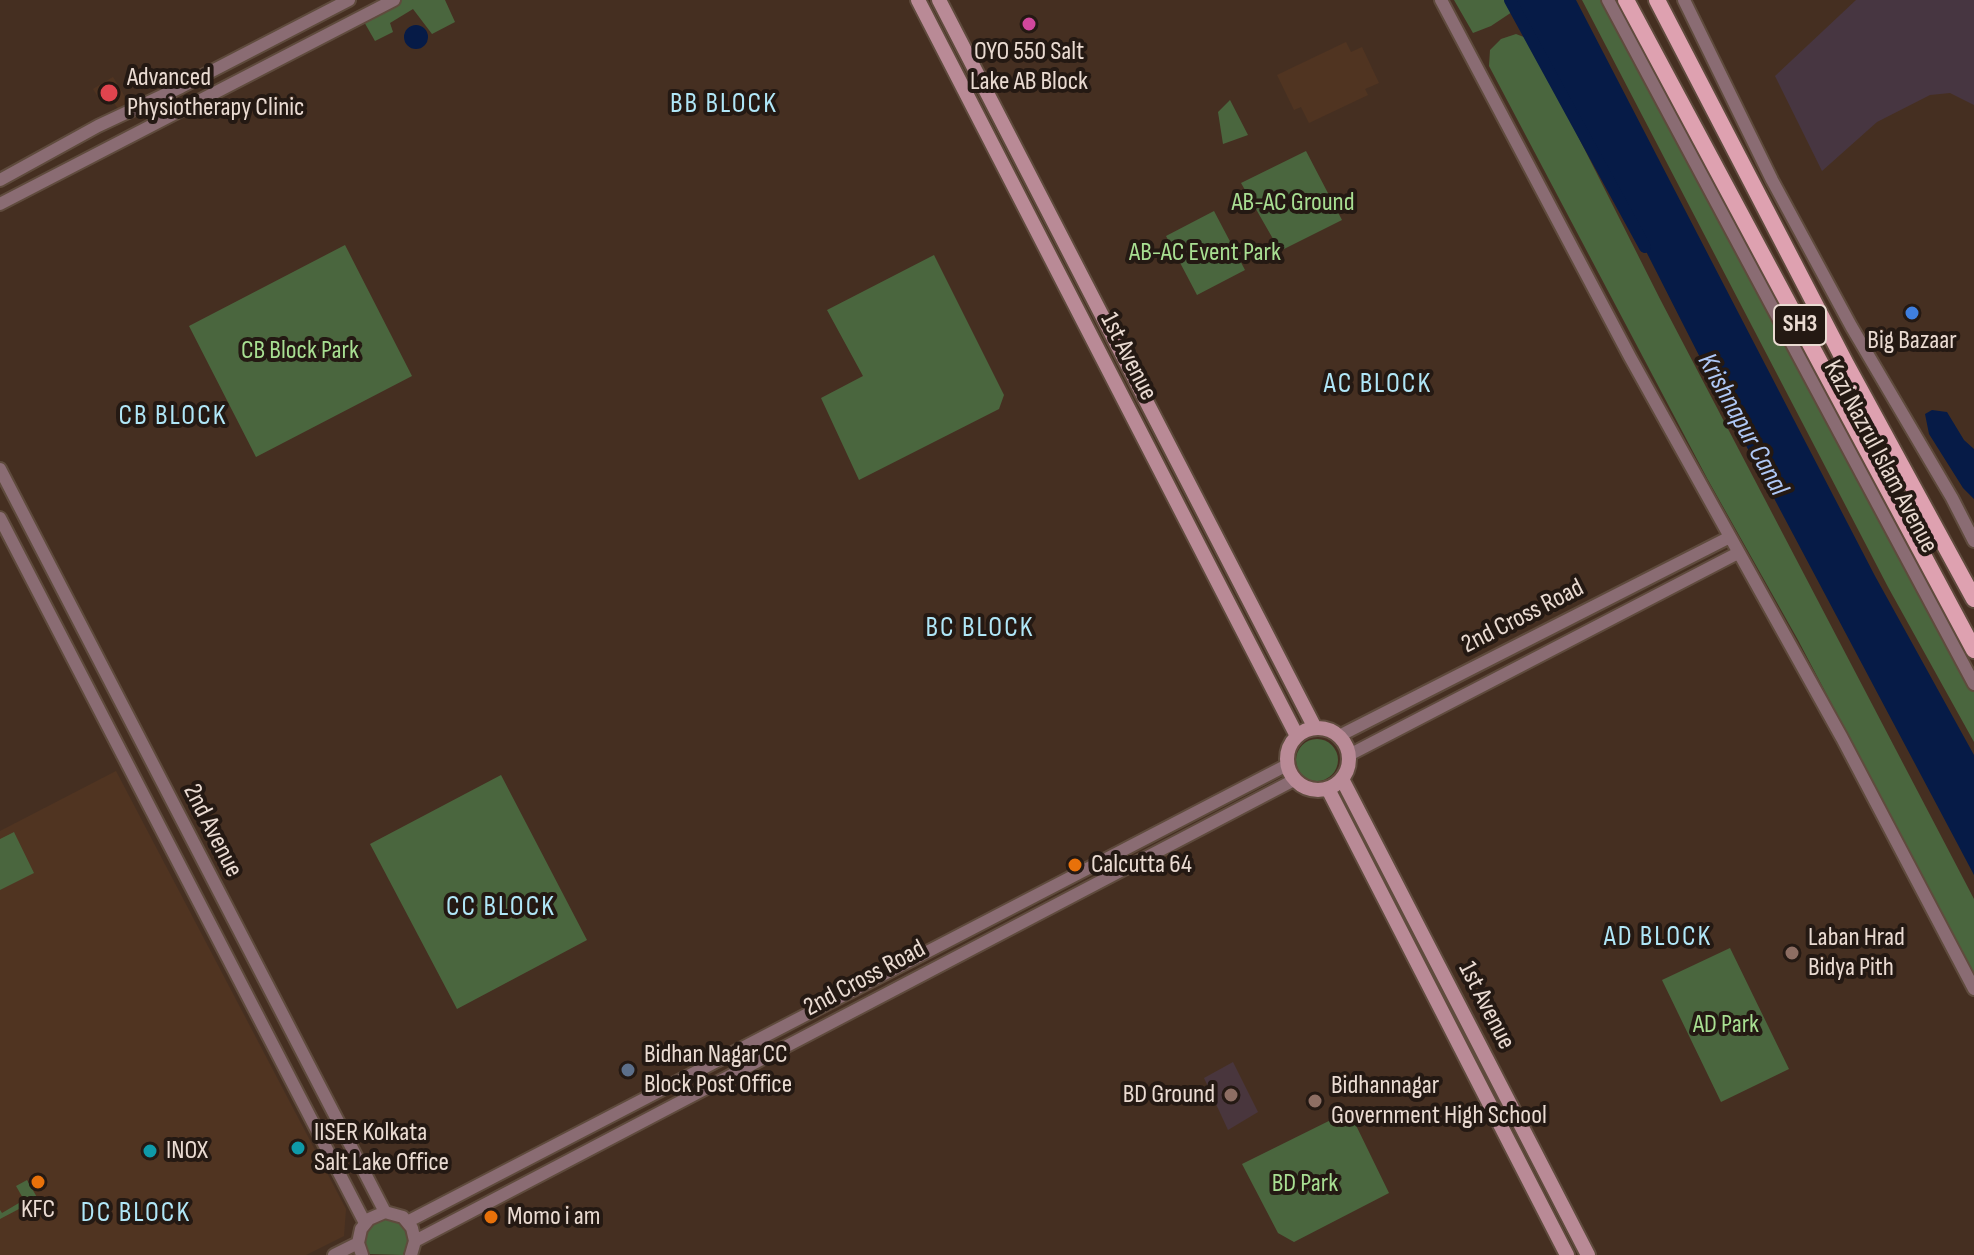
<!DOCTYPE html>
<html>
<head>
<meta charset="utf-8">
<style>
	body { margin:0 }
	canvas { display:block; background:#452f21 }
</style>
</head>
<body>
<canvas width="1974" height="1255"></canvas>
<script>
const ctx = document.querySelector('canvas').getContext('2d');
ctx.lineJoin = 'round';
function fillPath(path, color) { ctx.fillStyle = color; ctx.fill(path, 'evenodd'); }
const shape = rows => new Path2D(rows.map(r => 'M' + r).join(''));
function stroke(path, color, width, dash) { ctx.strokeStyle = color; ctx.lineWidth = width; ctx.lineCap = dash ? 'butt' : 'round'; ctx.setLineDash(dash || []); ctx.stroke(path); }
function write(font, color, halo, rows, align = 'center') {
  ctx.font = font + ' "Sofia Sans Condensed",sans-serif'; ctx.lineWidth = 8; ctx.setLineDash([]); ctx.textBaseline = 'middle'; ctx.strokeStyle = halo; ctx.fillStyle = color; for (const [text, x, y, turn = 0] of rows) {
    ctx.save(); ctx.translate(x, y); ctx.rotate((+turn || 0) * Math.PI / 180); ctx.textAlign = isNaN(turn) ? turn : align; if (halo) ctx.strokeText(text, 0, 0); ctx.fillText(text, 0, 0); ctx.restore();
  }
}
const built = shape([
	[1346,42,1351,52,1362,47,1379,83,1365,89,1368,95,1309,123,1301,107,1294,110,1277,75],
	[113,77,128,102,118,109,111,98,102,103,93,89],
	[116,771,346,1209,344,1236,306,1255,0,1255,0,831]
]);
const industrial = shape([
	[1856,0,1974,0,1974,105,1950,93,1930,95,1877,122,1822,171,1775,76]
]);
const education = shape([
	[1233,1062,1258,1112,1228,1130,1204,1078]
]);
const green = shape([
	[400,0,445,0,455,22,432,34,413,9,390,23,393,32,375,41,363,20],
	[1454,0,1511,0,1512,12,1491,26,1473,33],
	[1582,0,1612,0,1974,679,1974,742,1888,587],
	[1516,34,1529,39,1660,299,1974,899,1974,974,1798,640,1708,480,1489,66,1490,50,1501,39],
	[1230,100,1248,135,1223,144,1218,112],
	[1306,151,1342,220,1280,251,1241,183],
	[1214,211,1245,270,1197,295,1166,236],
	[345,245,412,376,256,457,189,326],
	[934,255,1004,395,999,409,859,480,821,398,863,376,827,310],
	'1296 760a21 21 0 1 1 42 0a21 21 0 1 1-42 0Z',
	[501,775,587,940,457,1009,370,844],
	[14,832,34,873,0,890,0,839],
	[1730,948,1789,1069,1721,1102,1662,980],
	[1349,1111,1389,1193,1294,1242,1278,1233,1242,1164],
	[27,1180,38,1199,0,1219,0,1210,2,1213,24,1200,16,1186],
	[384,1219,391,1219,404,1227,408,1241,403,1255,370,1254,366,1247,366,1232,371,1226]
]);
const water = shape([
	[1514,0,1576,0,1875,576,1974,755,1974,875,1716,389,1562,86],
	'404 37a12 12 0 1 1 24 0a12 12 0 1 1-24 0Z',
	[1932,410,1947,412,1964,440,1974,449,1974,499,1963,488,1929,434,1925,414]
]);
const canal = shape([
	[1510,0,1645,247]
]);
const tertiary = shape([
	[1441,0,1630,357,1842,738,1974,989],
	[1608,0,1974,684],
	[1684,0,1772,180,1851,326,1952,498,1974,541],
	[0,180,98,126,181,87,349,0],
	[0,204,394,0],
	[0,469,385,1212],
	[0,518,365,1223],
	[1339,736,1728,538],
	[1349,755,1738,553],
	[407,1222,1287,765],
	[415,1241,1294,780],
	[334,1255,358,1243],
	[362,1255,358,1243,361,1229,369,1219,385,1212,403,1217,412,1228,415,1241,411,1255]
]);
const secondary = shape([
	[918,0,1297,736],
	[939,0,1315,728],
	'1287 759a31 31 0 1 1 62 0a31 31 0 1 1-62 0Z',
	[1342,779,1588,1255],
	[1328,789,1567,1255]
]);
const primary = shape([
	[1626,0,1974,650],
	[1657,0,1846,364,1974,599]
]);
const markers = [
	[1029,24,8,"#d1479c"],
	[109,93,10,"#e0444e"],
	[1912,313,8,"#3f7fe0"],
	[1075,865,8,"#e8710a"],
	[1792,953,8,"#8d6e63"],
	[628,1070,8,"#5c6f8a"],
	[1231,1095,8,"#8d6e63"],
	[1315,1101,8,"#8d6e63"],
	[298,1148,8,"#0f9aa8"],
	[150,1151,8,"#0f9aa8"],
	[38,1182,8,"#e8710a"],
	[491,1217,8,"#e8710a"]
];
const shields = [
	[1800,325,52]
];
const shieldNames = [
	["SH3",1800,325]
];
const poiNames = [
	["OYO 550 Salt",1029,52,"center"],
	["Lake AB Block",1029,82,"center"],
	["Advanced",127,78],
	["Physiotherapy Clinic",127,108],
	["Big Bazaar",1912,341,"center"],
	["Calcutta 64",1091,865],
	["Laban Hrad",1808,938],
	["Bidya Pith",1808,968],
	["Bidhan Nagar CC",644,1055],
	["Block Post Office",644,1085],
	["Bidhannagar",1331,1086],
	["Government High School",1331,1116],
	["BD Ground",1215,1095,"right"],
	["IISER Kolkata",314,1133],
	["Salt Lake Office",314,1163],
	["INOX",166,1151],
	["KFC",38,1210,"center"],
	["Momo i am",507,1217]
];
const parkNames = [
	["AB-AC Ground",1293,203],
	["AB-AC Event Park",1205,253],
	["CB Block Park",300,351],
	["AD Park",1726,1025],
	["BD Park",1305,1184]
];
const streetNames = [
	["1st Avenue",1128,357,63],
	["Kazi Nazrul Islam Avenue",1880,457,62],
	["2nd Cross Road",1523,617,-27],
	["2nd Avenue",212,831,63],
	["2nd Cross Road",865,979,-28],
	["1st Avenue",1486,1006,63]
];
const neighbourhoodNames = [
	["BB BLOCK",724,105],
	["AC BLOCK",1378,385],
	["CB BLOCK",173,417],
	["BC BLOCK",980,629],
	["CC BLOCK",501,908],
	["AD BLOCK",1658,938],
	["DC BLOCK",136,1214]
];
const waterNames = [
	["Krishnapur Canal",1742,425,61]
];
fillPath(built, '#503421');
fillPath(industrial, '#473641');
fillPath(education, '#49363d');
fillPath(green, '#4a663e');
fillPath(water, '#061b47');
stroke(canal, '#061b47', 12);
stroke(tertiary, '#5f4b3d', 16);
stroke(secondary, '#5f4b3d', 18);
stroke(primary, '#5f4b3d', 20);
stroke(tertiary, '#8a6c73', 12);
stroke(secondary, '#b98a96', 14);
stroke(primary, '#dea1b0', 16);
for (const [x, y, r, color] of markers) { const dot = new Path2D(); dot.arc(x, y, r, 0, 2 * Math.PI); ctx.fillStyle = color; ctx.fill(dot); stroke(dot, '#241913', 3); }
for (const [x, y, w] of shields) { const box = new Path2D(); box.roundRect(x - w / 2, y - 20, w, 40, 6); ctx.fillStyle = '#241913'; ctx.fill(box); stroke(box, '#eadbd2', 2); }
write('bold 24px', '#eadbd2', null, shieldNames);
write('26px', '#eadbd2', '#241913', poiNames, 'left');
write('26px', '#a8df92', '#241913', parkNames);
write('26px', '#eadbd2', '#241913', streetNames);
ctx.letterSpacing = '2px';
write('28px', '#b0e7f8', '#241913', neighbourhoodNames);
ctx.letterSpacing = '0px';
write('italic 28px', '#afc8f6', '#241913', waterNames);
</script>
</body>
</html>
